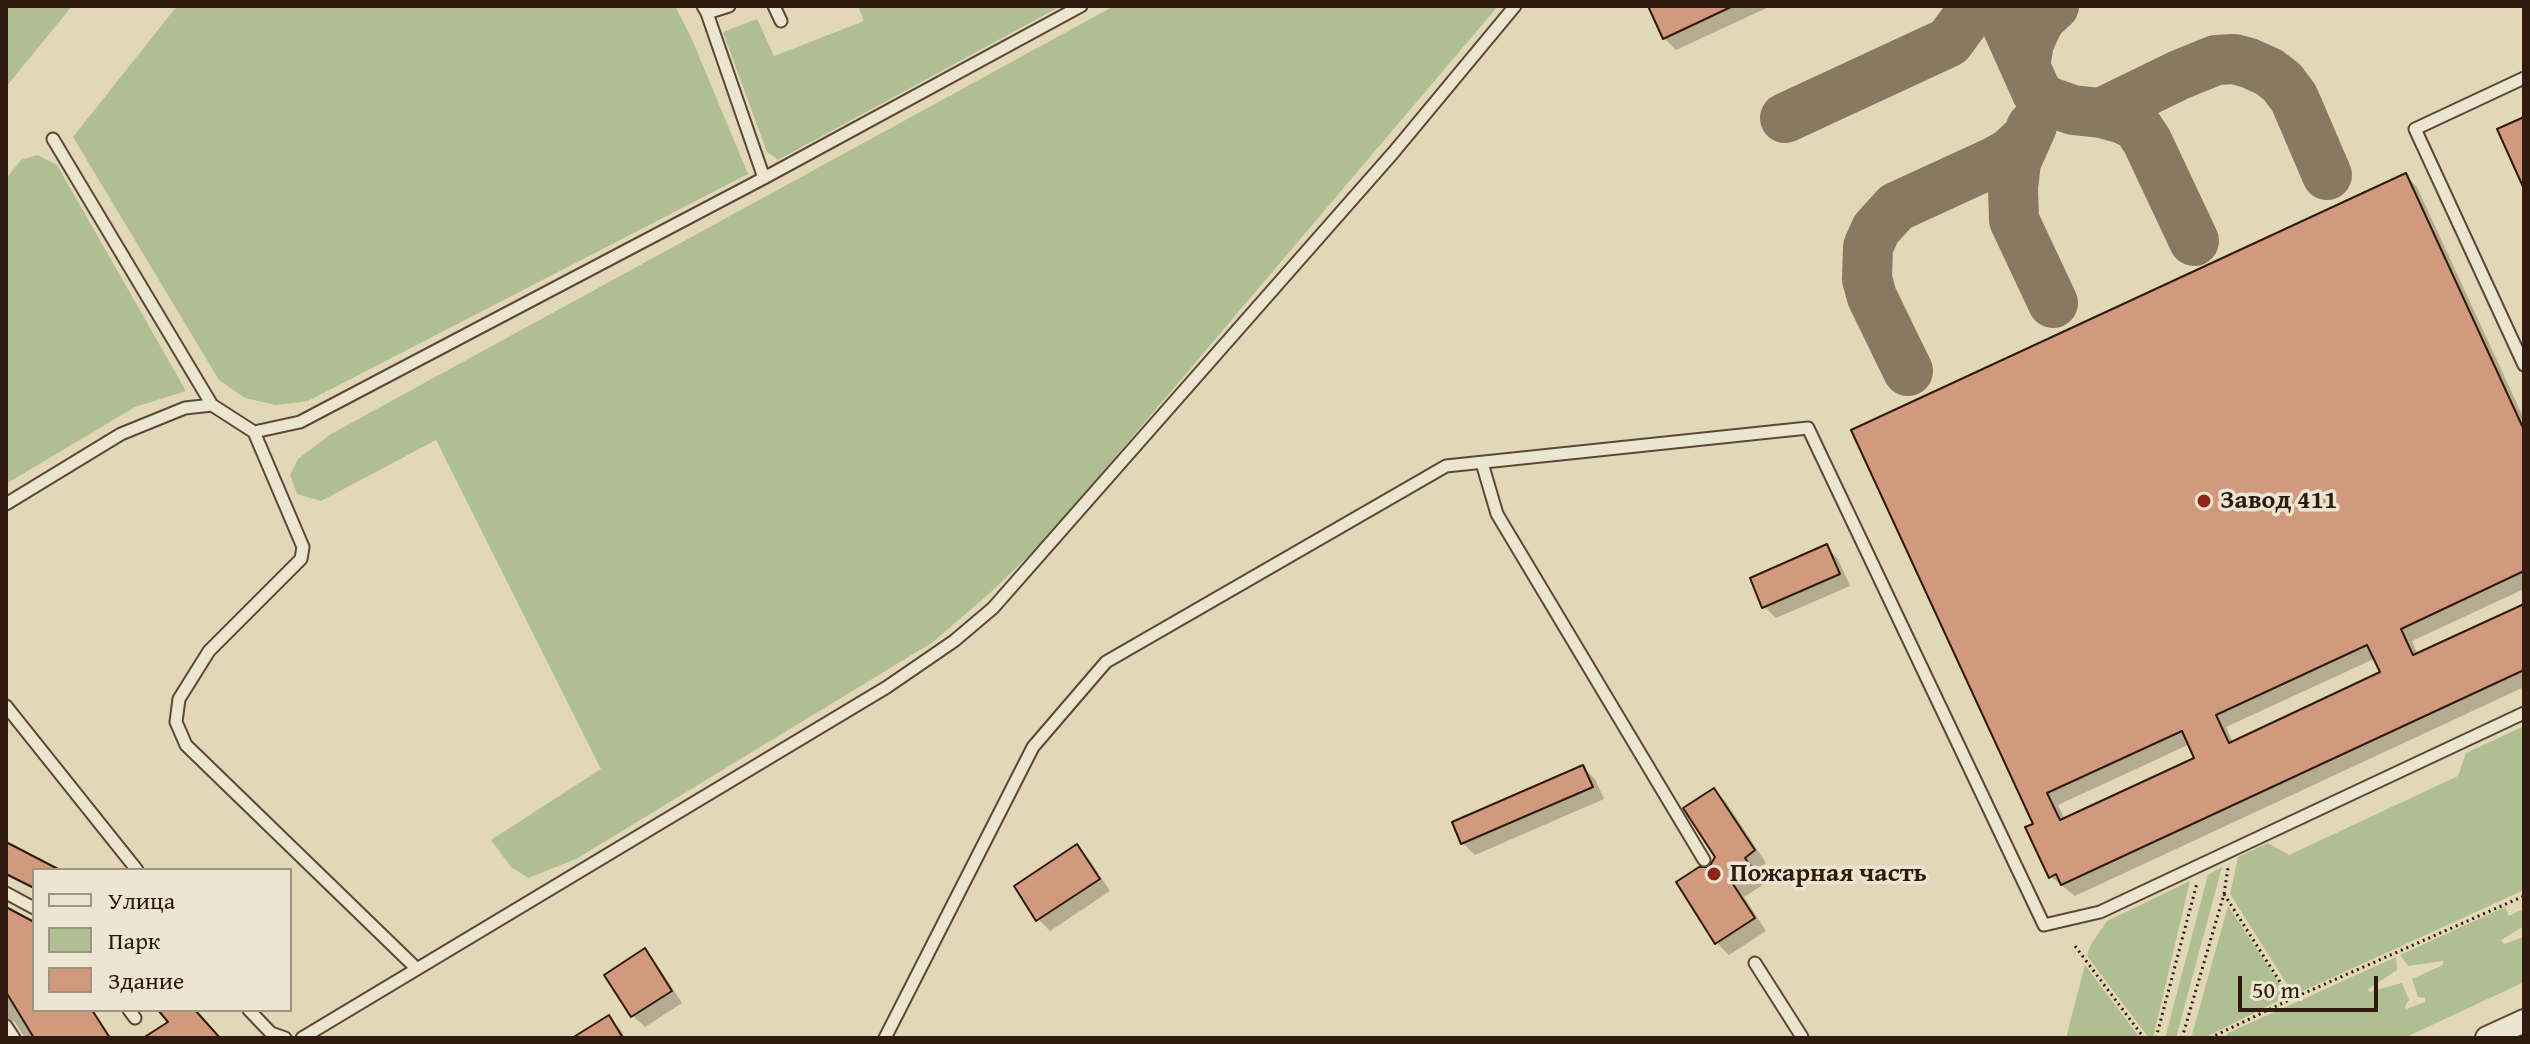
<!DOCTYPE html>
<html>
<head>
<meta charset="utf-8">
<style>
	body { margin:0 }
	#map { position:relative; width:2530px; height:1044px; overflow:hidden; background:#e2d7b6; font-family:"Gentium Book Plus",serif }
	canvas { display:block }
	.frame { position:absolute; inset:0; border:8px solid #30190e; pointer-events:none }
	.legend { position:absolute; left:32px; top:868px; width:260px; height:144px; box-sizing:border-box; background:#ece5d0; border:2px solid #a19382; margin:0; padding:10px 14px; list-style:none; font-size:24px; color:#30190e }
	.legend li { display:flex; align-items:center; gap:16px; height:40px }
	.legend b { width:40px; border:2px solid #a19382 }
	.scale { position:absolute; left:2238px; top:976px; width:140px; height:36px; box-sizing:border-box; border:4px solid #30190e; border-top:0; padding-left:10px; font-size:24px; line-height:28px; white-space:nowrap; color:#30190e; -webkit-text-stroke:6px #ece5d0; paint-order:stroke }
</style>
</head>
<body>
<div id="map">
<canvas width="2530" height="1044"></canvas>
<div class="frame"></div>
<ul class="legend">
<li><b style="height:10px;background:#ece5d0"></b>Улица</li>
<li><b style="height:22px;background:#afbf91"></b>Парк</li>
<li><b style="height:22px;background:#d29a7d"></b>Здание</li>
</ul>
<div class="scale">50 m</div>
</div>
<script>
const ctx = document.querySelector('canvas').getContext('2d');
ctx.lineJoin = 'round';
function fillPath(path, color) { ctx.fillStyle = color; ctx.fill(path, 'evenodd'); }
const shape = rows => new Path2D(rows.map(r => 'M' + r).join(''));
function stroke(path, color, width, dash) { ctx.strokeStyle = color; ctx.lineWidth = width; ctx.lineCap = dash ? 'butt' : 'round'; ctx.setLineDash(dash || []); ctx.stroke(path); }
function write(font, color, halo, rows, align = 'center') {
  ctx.font = font + ' "Gentium Book Plus",serif'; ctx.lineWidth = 7; ctx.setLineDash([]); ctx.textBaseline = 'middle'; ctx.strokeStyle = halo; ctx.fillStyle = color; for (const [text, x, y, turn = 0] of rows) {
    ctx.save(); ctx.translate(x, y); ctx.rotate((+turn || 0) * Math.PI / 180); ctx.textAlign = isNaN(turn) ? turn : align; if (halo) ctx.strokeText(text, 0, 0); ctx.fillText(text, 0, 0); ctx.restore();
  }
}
const green = shape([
	[6,6,72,6,6,87],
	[177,6,675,6,691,37,748,174,308,401,276,405,245,398,219,380,73,137],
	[858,6,1061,6,778,160,767,152,723,32,757,19,774,56,864,21],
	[1114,6,1498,6,1044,541,992,591,933,642,576,859,528,878,511,867,491,840,601,769,436,440,321,501,297,494,290,475,298,459,331,434],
	[37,155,57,165,186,391,135,407,6,484,6,179,21,160],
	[2524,726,2524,890,2294,995,2230,894,2238,857,2268,843,2289,855,2458,776,2466,753],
	[2222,867,2176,1038,2165,1038,2208,875],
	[2190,881,2153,1038,2149,1038,2087,956,2090,946,2107,921],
	[2228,906,2288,996,2204,1038,2191,1038],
	[2505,907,2509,916,2521,910,2524,916,2524,926,2501,940,2504,944,2524,937,2524,982,2404,1038,2226,1038,2228,1033,2396,957,2397,970,2368,989,2369,992,2402,983,2409,1000,2405,1006,2406,1009,2425,1002,2425,998,2418,997,2412,979,2443,965,2443,961,2408,966,2400,955],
	[2085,965,2140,1038,2066,1038]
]);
const shadow = shape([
	[1661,6,1771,6,1676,50,1664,38],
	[2405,175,2417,187,2524,419,2524,589,2412,641,2418,655,2524,606,2524,687,2075,896,2050,876,2035,825,1854,431],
	[2376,658,2383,673,2233,742,2226,727],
	[2190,744,2197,759,2065,820,2058,805],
	[1826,547,1838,559,1850,586,1776,618,1764,606],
	[1583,767,1595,779,1604,799,1475,855,1463,843,1454,823],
	[1714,790,1726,802,1766,863,1755,870,1764,884,1744,897,1766,931,1729,955,1717,943,1710,869,1717,856],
	[1077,847,1089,859,1110,891,1050,931,1038,919],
	[6,909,34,924,34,1010,92,1010,109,1038,25,1038,14,1021,6,1022],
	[644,951,656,963,682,1003,645,1027,633,1016],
	[609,1018,621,1030,626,1038,593,1038]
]);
const taxiway = shape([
	[1998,6,2037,93,2047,101,2073,110,2101,113,2123,119,2137,126,2147,141,2194,241],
	[2025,66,2029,43,2036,27,2041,18,2054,6],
	[2101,113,2179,75,2216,60,2234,59,2249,63,2269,72,2282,82,2294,98,2327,175],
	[1785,118,1949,42,1968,16,1972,6],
	[2032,126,2016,162,2013,188,2014,220,2053,303],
	[1908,371,1872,297,1867,279,1868,247,1876,229,1896,207,1994,162,2010,153,2025,139]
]);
const building = shape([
	[1648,6,1733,6,1663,39,1648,6],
	[2524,117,2524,189,2497,129,2524,117],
	[2406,173,2524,430,2524,571,2401,629,2413,655,2524,604,2524,670,2061,885,2056,874,2049,878,2025,827,2033,824,1851,430,2406,173],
	[2367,645,2380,672,2229,743,2216,715,2367,645],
	[2182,731,2194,758,2060,820,2047,793,2182,731],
	[1827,544,1840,574,1762,608,1750,578,1827,544],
	[1583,765,1593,787,1461,844,1452,822,1583,765],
	[1714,788,1755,850,1745,858,1754,871,1733,884,1755,918,1715,944,1676,882,1699,867,1709,867,1715,857,1683,808,1714,788],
	[6,842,60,870,34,870,34,888,6,874,6,842],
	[1077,844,1100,879,1036,921,1014,886,1077,844],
	[6,907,34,922,34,1010,92,1010,110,1038,34,1038,6,992,6,907],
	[645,948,672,991,631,1017,604,975,645,948],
	[158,1010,195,1010,220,1038,143,1038,168,1022,158,1010],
	[609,1015,623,1038,572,1038,609,1015]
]);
const path = shape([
	[2224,894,2291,999],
	[2075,946,2144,1038],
	[2156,1038,2197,883],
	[2182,1038,2224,894,2228,868],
	[2210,1038,2291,999,2524,896]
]);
const service = shape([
	[703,6,707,13,729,6],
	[774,6,781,21],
	[707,13,764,178],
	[2524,78,2415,129,2524,365],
	[53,139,212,405,254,432,300,422,764,178,1081,6],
	[254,432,303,547,301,559,209,651,179,699,176,722,186,745,416,968],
	[1482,463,1497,514,1704,860],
	[6,504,121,434,185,408,212,405],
	[6,706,137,870],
	[6,893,34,908],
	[1755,963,1802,1037],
	[129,1010,135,1018],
	[249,1010,271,1033,285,1038],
	[6,1026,14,1038],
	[302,1038,887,687,954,641,993,608,1393,153,1515,6],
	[885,1038,1033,747,1106,662,1446,466,1808,428,2044,925,2100,912,2524,713]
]);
const minor = shape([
	[2487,1038,2524,1021]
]);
const markers = [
	[2204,501,8,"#8f2418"],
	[1714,874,8,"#8f2418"]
];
const poiNames = [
	["Завод 411",2220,501],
	["Пожарная часть",1730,874]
];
fillPath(green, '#afbf91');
fillPath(shadow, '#0003');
stroke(taxiway, '#897862', 50);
fillPath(building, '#d29a7d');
stroke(building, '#30190e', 2);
stroke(service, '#5c4838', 15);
stroke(minor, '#5c4838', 26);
stroke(path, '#30190e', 3, [2, 4]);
stroke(service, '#ece5d0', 11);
stroke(minor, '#ece5d0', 22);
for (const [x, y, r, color] of markers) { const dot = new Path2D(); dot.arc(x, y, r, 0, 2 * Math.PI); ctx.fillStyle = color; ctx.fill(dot); stroke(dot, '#ece5d0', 3); }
write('bold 26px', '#30190e', '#ece5d0', poiNames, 'left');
</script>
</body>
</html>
